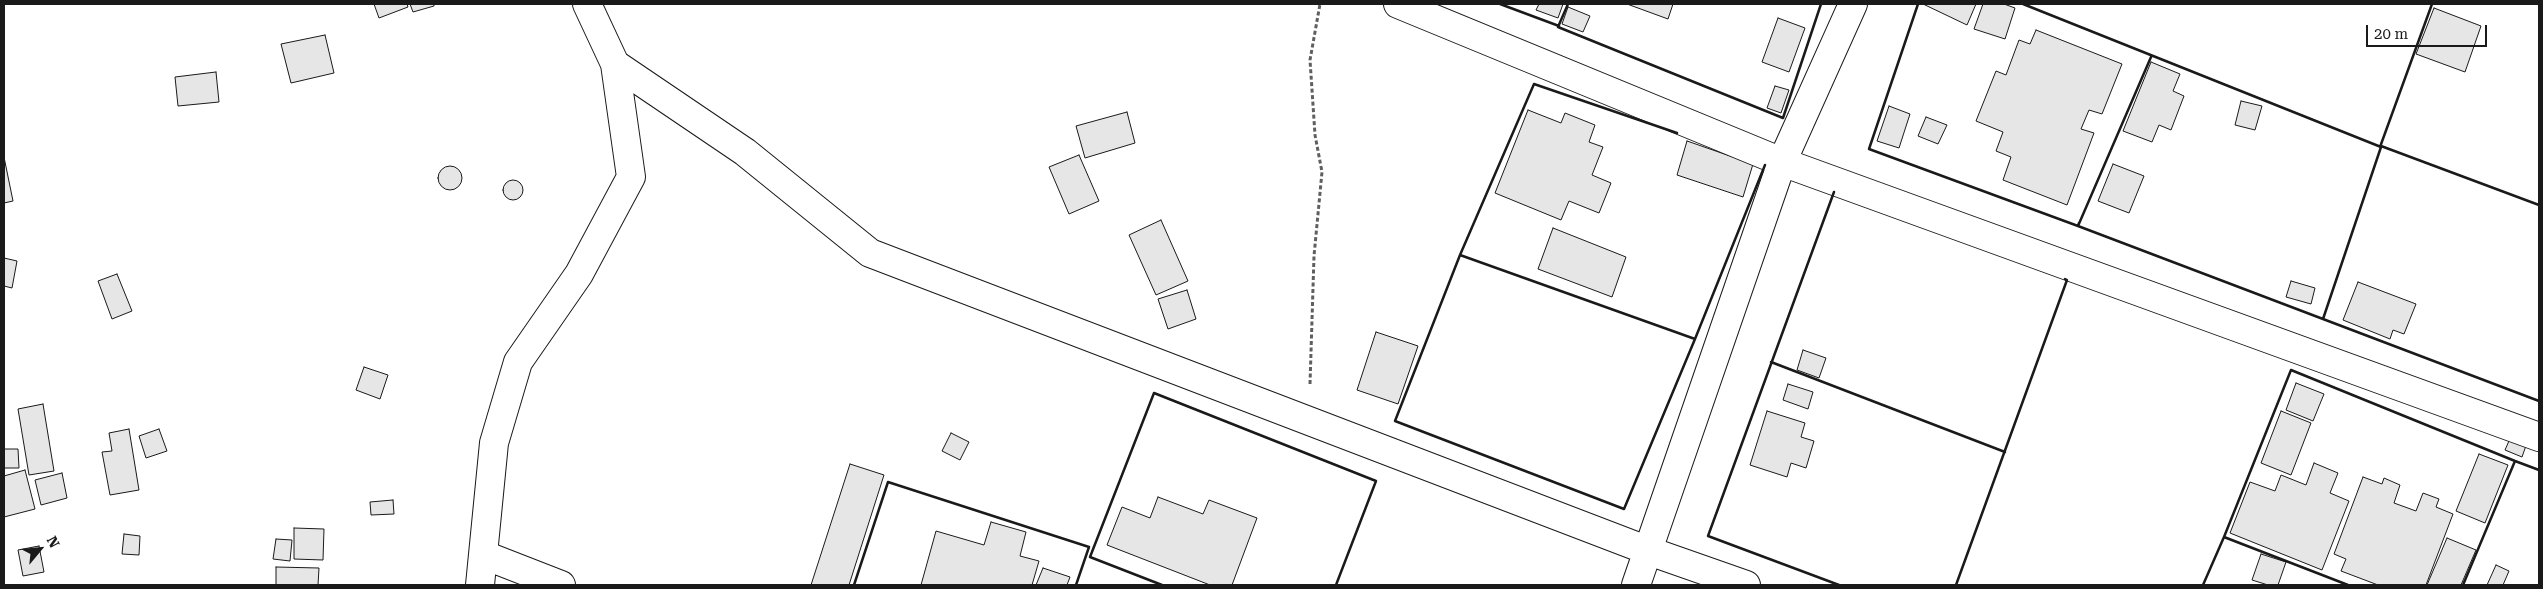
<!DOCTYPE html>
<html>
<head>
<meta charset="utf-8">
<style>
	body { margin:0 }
	#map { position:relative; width:2543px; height:589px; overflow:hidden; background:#fff; font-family:"Roboto Serif",serif }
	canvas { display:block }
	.frame { position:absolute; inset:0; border:5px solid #1a1a1a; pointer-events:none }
	.north { position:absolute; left:15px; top:524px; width:50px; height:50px; -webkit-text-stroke:4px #fff; paint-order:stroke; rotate:62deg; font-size:14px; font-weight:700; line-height:20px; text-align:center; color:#1a1a1a }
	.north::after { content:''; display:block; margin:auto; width:18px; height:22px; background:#1a1a1a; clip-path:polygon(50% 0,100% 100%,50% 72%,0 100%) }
	.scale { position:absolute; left:2366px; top:25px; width:121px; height:22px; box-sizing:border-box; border:2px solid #1a1a1a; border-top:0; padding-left:6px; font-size:15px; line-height:18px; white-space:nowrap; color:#1a1a1a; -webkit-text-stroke:4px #fff; paint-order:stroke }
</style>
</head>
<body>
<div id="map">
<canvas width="2543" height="589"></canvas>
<div class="frame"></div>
<div class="north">N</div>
<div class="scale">20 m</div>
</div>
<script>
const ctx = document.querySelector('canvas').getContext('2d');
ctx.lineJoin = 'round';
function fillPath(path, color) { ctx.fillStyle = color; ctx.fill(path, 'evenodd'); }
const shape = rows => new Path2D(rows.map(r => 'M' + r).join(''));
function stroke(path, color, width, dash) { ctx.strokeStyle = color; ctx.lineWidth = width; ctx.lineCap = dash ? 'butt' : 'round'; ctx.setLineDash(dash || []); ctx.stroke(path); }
const building = shape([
	[374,4,407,4,408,7,379,18,374,4],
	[410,4,434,4,434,6,413,12,410,4],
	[1539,4,1563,4,1558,18,1536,10,1539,4],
	[1627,4,1673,4,1668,19,1627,4],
	[1923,4,1976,4,1967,25,1923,4],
	[1983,4,2004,4,2015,8,2005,39,1974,29,1983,4],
	[1568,7,1590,16,1583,32,1562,24,1568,7],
	[2434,8,2481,26,2465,72,2416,54,2434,8],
	[1778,18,1805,28,1789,72,1762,62,1778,18],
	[2036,30,2122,64,2102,114,2089,110,2081,129,2094,133,2067,205,2003,180,2011,157,1996,151,2003,132,1976,121,1996,71,2006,75,2019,40,2030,44,2036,30],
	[325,35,334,73,291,83,281,44,325,35],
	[2151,62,2180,74,2173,91,2184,96,2171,130,2159,125,2152,142,2123,131,2151,62],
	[216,72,219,102,178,106,175,77,216,72],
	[1775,86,1789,90,1781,113,1767,108,1775,86],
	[2241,101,2262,106,2255,130,2235,125,2241,101],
	[1889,106,1910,114,1899,148,1877,141,1889,106],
	[1528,110,1561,123,1565,113,1595,125,1589,142,1603,147,1592,175,1611,183,1599,213,1569,201,1561,220,1495,193,1528,110],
	[1127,112,1135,143,1085,158,1076,126,1127,112],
	[1926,117,1947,125,1938,144,1918,136,1926,117],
	[1687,141,1753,164,1743,197,1677,175,1687,141],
	[1079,155,1099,201,1069,214,1049,167,1079,155],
	[4,157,13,201,4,203,4,157],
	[2113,164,2144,176,2129,213,2098,201,2113,164],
	'438 178a12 12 0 1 1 24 0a12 12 0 1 1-24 0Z',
	'503 190a10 10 0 1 1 20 0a10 10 0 1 1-20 0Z',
	[1161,220,1188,281,1156,295,1129,235,1161,220],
	[1553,228,1626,257,1612,297,1538,269,1553,228],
	[4,258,17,261,12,288,4,286,4,258],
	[117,274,132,311,112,319,98,281,117,274],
	[2291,281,2315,288,2311,304,2286,297,2291,281],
	[2358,282,2416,304,2404,334,2393,330,2390,339,2343,320,2358,282],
	[1187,290,1196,319,1168,329,1158,299,1187,290],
	[1376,332,1418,346,1398,404,1357,390,1376,332],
	[1803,350,1826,358,1819,378,1797,370,1803,350],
	[364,367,388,375,380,399,356,390,364,367],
	[2296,383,2324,394,2313,421,2286,410,2296,383],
	[1788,384,1813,392,1808,409,1783,400,1788,384],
	[43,404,54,471,29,475,18,409,43,404],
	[1767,411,1805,423,1801,437,1814,441,1806,468,1791,463,1787,477,1750,465,1767,411],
	[2281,411,2311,423,2291,475,2261,463,2281,411],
	[129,429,139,490,110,495,102,452,112,451,109,433,129,429],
	[159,429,167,451,146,458,139,436,159,429],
	[951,433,969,442,960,460,942,451,951,433],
	[2512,434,2528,440,2522,457,2505,450,2512,434],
	[4,449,18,449,19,468,4,468,4,449],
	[2479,454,2508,465,2485,523,2456,511,2479,454],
	[2314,463,2338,473,2330,493,2349,501,2322,570,2230,533,2250,482,2275,491,2281,475,2306,485,2314,463],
	[850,464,884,475,849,585,811,585,850,464],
	[25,470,35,509,4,517,4,476,25,470],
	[62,473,67,498,41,505,35,480,62,473],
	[2363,477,2382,484,2384,478,2400,485,2394,503,2416,511,2423,493,2439,499,2436,507,2453,514,2426,585,2378,585,2341,571,2346,559,2334,554,2363,477],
	[1158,497,1203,514,1209,500,1257,518,1232,585,1210,585,1107,545,1122,507,1150,518,1158,497],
	[393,500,394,514,371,515,370,502,393,500],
	[991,522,1026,532,1020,556,1039,561,1032,585,921,585,936,531,984,545,991,522],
	[294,528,324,529,323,560,294,559,294,528],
	[124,534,140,536,139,555,122,554,124,534],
	[2447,538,2476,550,2461,585,2427,585,2447,538],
	[276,539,292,540,290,561,273,559,276,539],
	[39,546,44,572,23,576,18,550,39,546],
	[2261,554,2286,562,2278,585,2268,585,2252,580,2261,554],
	[2496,565,2509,571,2503,585,2487,585,2496,565],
	[276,567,319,568,318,585,276,585,276,567],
	[1043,568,1070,577,1067,585,1036,585,1043,568]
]);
const path = shape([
	[1310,384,1314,256,1322,172,1315,135,1310,60,1320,4]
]);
const street = shape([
	[1398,4,1782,162,2539,437],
	[615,64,745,152,870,253,1649,551,1746,585],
	[484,555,561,585],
	[480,585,494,443,518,362,579,274,631,177,615,64,587,4],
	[1636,585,1782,162,1853,4]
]);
const wall = shape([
	[1500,4,1559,26],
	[1568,4,1558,27,1783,118,1821,4],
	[1918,4,1869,149,2078,226,2079,223],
	[2023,4,2381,147,2323,319,2078,226,2151,57],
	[1677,133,1534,84,1460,255,1395,421,1624,509,1695,339],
	[2381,146,2539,205],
	[2380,147,2432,4],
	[1834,192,1708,536,1839,585],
	[1460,255,1695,339,1765,165],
	[2323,319,2539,401],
	[1771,362,2005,452],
	[2515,461,2539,470],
	[854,585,888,482,1089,547,1076,585],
	[1162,585,1090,557,1154,393,1376,481,1336,585],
	[1956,585,2067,280,2065,279],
	[2203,585,2224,537],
	[2348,585,2224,537,2291,370,2515,461,2463,585]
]);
fillPath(building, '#e6e6e6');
stroke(building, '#1a1a1a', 1);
stroke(street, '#1a1a1a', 30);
stroke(path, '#5f5f5f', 3, [4, 2.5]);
stroke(street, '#fff', 28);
stroke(wall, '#1a1a1a', 2.5);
</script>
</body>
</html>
